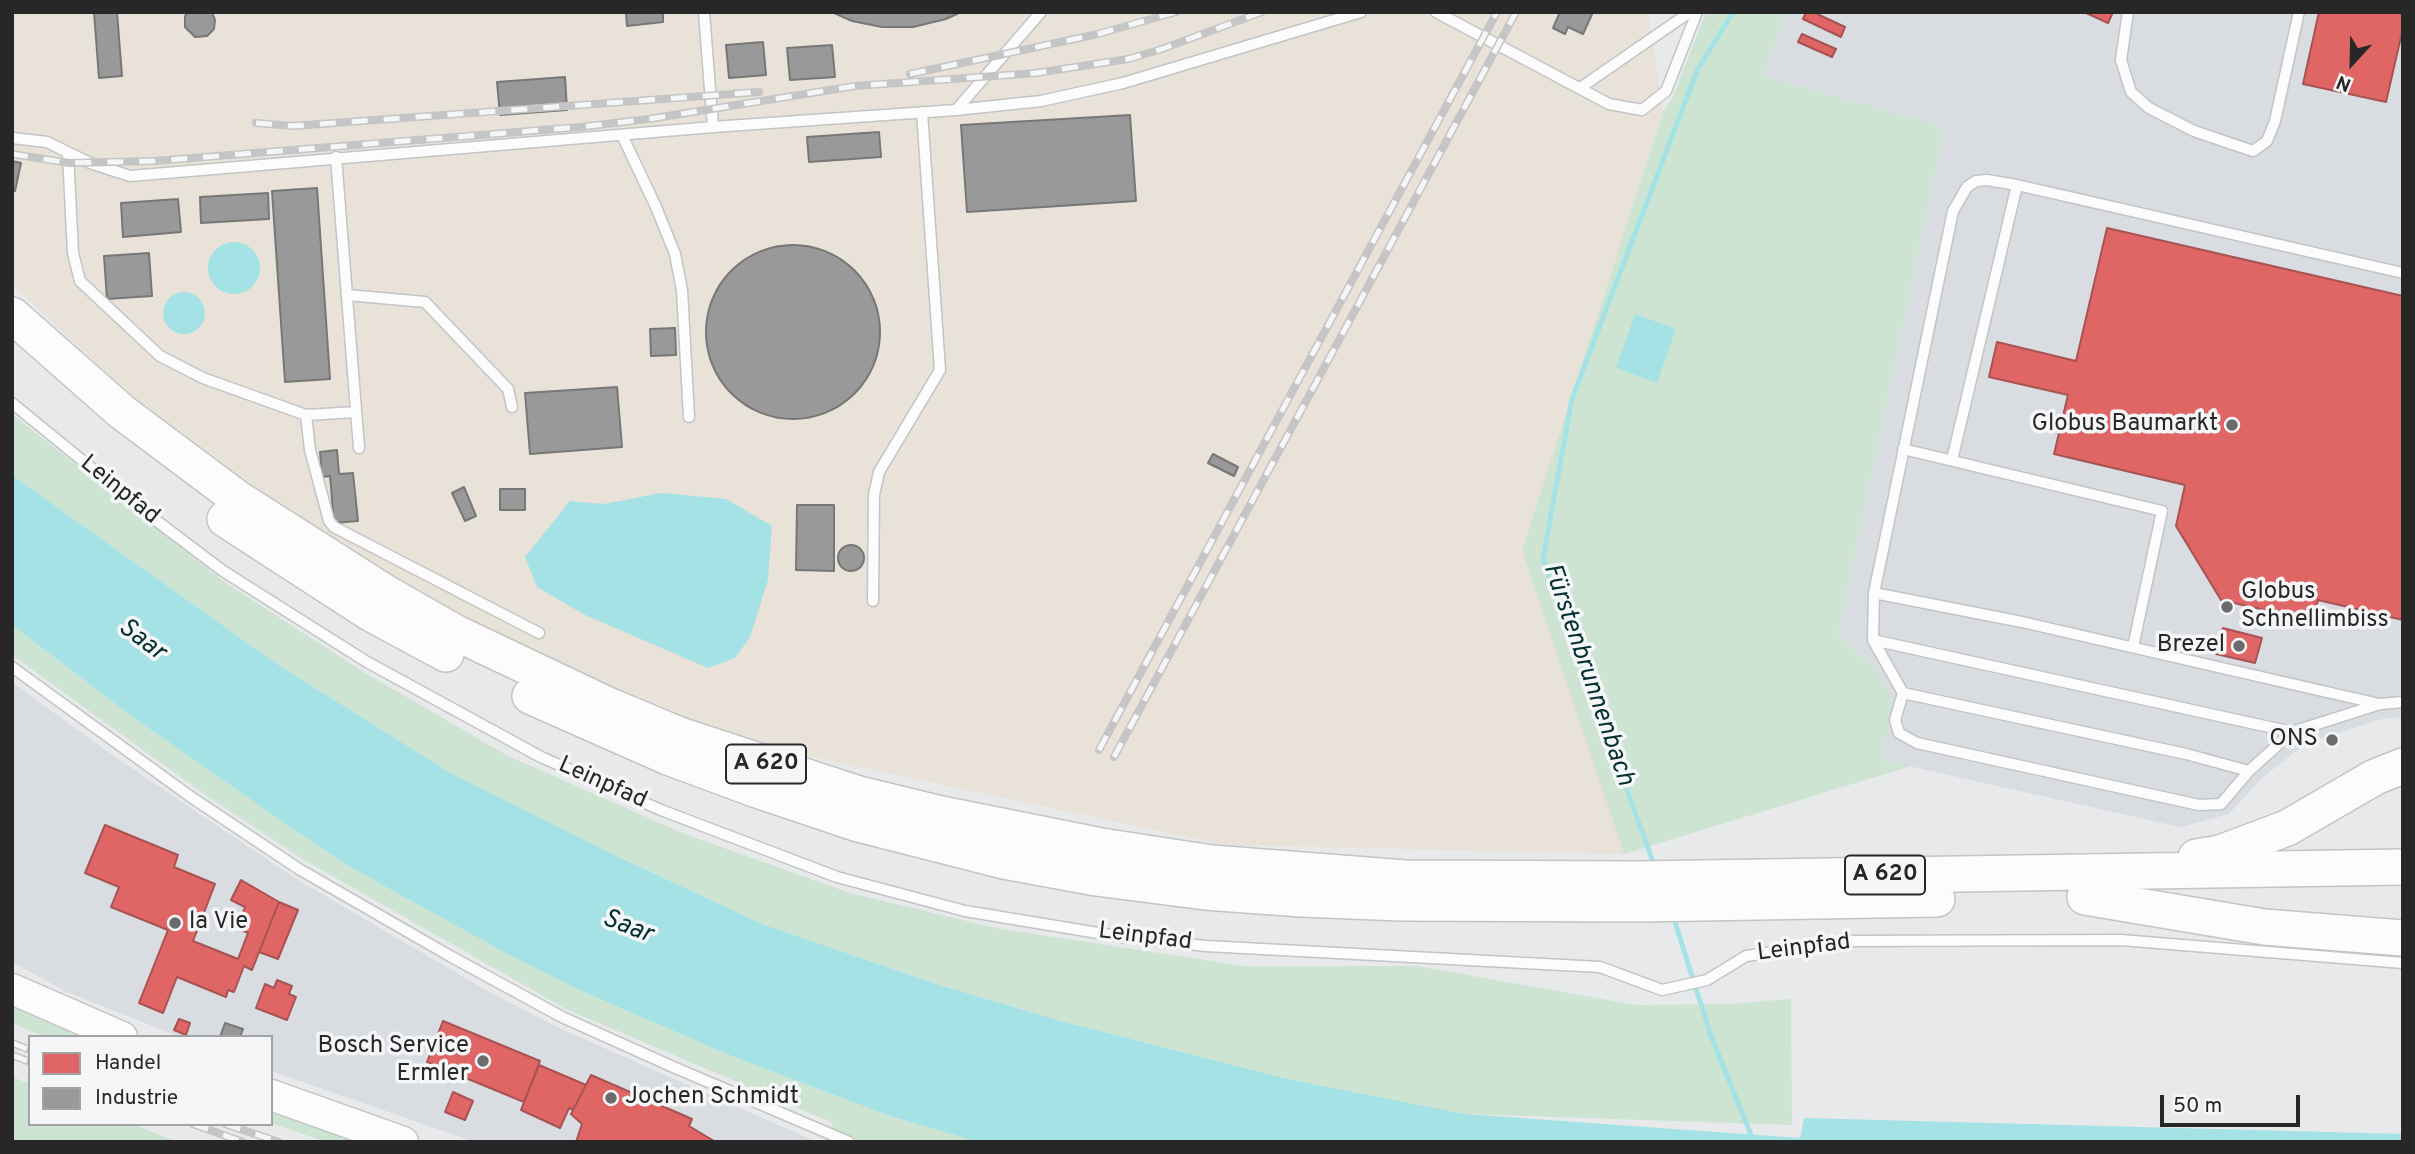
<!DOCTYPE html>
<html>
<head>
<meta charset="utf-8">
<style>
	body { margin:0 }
	#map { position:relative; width:2415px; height:1154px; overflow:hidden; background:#e8e9ea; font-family:Overpass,sans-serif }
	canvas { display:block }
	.frame { position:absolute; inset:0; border:14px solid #272728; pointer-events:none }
	.legend { position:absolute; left:28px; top:1035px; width:245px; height:91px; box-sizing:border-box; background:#f4f6f8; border:2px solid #a2a3a5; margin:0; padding:9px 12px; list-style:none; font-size:21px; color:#272728 }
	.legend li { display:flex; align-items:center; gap:14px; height:35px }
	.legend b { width:35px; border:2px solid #a2a3a5 }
	.north { position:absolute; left:2317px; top:28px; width:70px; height:70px; -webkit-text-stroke:5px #f4f6f8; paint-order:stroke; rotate:202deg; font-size:19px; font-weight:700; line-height:28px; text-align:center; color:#272728 }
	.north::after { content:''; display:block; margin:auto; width:24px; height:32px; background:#272728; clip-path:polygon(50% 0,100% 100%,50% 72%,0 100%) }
	.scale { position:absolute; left:2160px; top:1095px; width:140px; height:32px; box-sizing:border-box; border:4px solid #272728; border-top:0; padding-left:9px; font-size:21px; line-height:24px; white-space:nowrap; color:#272728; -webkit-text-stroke:5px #f4f6f8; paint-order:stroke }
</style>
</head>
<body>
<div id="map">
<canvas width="2415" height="1154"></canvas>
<div class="frame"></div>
<ul class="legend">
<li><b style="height:19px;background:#e06666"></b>Handel</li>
<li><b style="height:19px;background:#999"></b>Industrie</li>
</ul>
<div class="north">N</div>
<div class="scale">50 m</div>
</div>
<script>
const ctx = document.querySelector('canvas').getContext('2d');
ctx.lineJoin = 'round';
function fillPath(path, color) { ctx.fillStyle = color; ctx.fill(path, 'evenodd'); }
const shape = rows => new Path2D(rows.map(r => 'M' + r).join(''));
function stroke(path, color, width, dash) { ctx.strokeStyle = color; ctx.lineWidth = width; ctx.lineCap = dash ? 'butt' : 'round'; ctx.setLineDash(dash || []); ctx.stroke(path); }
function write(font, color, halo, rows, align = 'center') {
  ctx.font = font + ' Overpass,sans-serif'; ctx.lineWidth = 7; ctx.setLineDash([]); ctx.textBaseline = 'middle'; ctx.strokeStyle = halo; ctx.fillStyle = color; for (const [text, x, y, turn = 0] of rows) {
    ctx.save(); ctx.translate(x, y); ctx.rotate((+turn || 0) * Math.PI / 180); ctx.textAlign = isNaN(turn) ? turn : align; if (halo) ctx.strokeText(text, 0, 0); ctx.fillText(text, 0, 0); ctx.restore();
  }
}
const built = shape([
	[1787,12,2403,12,2403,717,2382,719,2305,744,2262,778,2229,814,2180,827,1882,760,1877,671,1838,634,1938,158,1761,75],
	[12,682,102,748,293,877,482,988,559,1028,817,1142,475,1142,271,1071,271,1037,180,1037,67,992,12,962]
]);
const industrial = shape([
	[12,12,1648,12,1663,112,1522,550,1624,854,1224,845,738,741,575,672,422,599,272,500,134,397,12,285]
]);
const green = shape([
	[1706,12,1787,12,1761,76,1943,126,1938,158,1838,634,1877,671,1892,702,1882,760,1911,766,1624,854,1522,550,1663,112,1673,97],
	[12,414,226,583,362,671,508,756,685,834,850,893,996,928,1244,966,1417,966,1636,1005,1727,1004,1791,999,1792,1125,1465,1114,1283,1078,1061,1021,939,985,762,924,604,850,449,772,277,664,12,475],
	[12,625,137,720,293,829,344,863,515,958,586,993,734,1057,890,1116,978,1142,826,1142,833,1123,566,1009,304,860,197,789,12,655],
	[12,1003,90,1037,45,1037,12,1023],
	[12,1077,30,1084,30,1124,132,1124,178,1142,12,1142],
	[271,1107,373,1142,326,1142,271,1123]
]);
const water = shape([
	'208 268a26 26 0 1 1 52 0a26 26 0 1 1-52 0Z',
	'163 313a21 21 0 1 1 42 0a21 21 0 1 1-42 0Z',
	[1635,314,1676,329,1657,383,1616,368],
	[12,475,277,664,449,772,604,850,762,924,939,985,1061,1021,1283,1078,1465,1114,1800,1138,1804,1118,2403,1134,2403,1142,978,1142,890,1116,734,1057,586,993,515,958,397,893,344,863,293,829,137,720,12,625],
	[661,493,726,499,772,526,768,580,750,637,735,658,708,668,585,615,537,587,525,557,570,501,604,504]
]);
const shops = shape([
	[1806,12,1813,12,1845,27,1841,37,1803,19,1806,12],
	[2084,12,2113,12,2108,23,2084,12],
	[2319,12,2403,12,2403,28,2386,102,2303,84,2319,12],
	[1802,34,1836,49,1832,57,1798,42,1802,34],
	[2107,228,2403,296,2403,620,2318,600,2313,621,2221,600,2176,526,2185,485,2054,454,2068,395,1989,377,1997,342,2076,361,2107,228],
	[2223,628,2262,638,2255,663,2216,654,2223,628],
	[105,825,178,855,174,867,215,884,193,941,238,959,248,933,237,928,245,907,231,900,241,880,279,902,252,970,244,966,234,992,228,990,226,997,177,977,163,1013,139,1003,168,930,111,907,119,887,85,873,105,825],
	[279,902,298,910,278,959,259,952,279,902],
	[277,980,292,986,289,994,296,997,287,1020,256,1008,265,984,274,988,277,980],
	[179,1019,190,1023,186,1035,174,1030,179,1019],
	[443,1021,540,1061,524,1102,427,1062,443,1021],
	[539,1065,586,1085,573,1110,569,1108,560,1128,521,1110,539,1065],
	[591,1075,692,1119,689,1126,714,1141,576,1142,582,1124,571,1114,591,1075],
	[453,1092,473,1101,465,1120,445,1112,453,1092]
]);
const industry = shape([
	[94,12,117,12,122,76,99,78,94,12],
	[188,12,212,12,215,20,214,29,207,36,195,37,185,27,185,16,188,12],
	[626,12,663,12,663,22,627,26,626,12],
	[832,12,961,12,946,19,913,27,882,27,852,21,832,12],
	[1560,12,1593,12,1583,34,1568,27,1565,34,1553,28,1560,12],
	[763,42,766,75,729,78,726,45,763,42],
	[832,45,835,77,790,80,787,48,832,45],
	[565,77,567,110,500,115,497,82,565,77],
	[1130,115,1136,201,967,212,961,125,1130,115],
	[879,132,881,157,809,162,807,137,879,132],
	[12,161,21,163,15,191,12,190,12,161],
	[317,188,330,379,285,382,272,191,317,188],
	[268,193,269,219,201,223,200,197,268,193],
	[178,199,181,232,123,237,121,203,178,199],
	'706 332a87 87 0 1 1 174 0a87 87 0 1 1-174 0Z',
	[149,253,152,296,107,299,104,256,149,253],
	[675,328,676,355,651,356,650,329,675,328],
	[617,387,622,447,530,454,525,393,617,387],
	[337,450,339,474,353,473,358,521,334,523,330,476,322,477,320,452,337,450],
	[1213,454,1238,467,1234,476,1208,463,1213,454],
	[464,487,476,516,465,521,452,493,464,487],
	[500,489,525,489,525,510,500,510,500,489],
	[797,505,834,505,834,571,796,570,797,505],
	'838 558a13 13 0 1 1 26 0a13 13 0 1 1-26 0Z',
	[225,1023,243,1029,240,1037,220,1037,225,1023]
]);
const stream = shape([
	[1655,867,1543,559,1572,399,1697,71,1733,12],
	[1673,916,1711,1036,1754,1142]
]);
const lane = shape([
	[704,12,713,127],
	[1436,12,1609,104,1642,110,1666,91,1697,12],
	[2128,12,2121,60,2131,92,2149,108,2194,131,2253,151,2267,141,2275,121,2299,12],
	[1580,88,1690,12],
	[956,110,1041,12],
	[622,135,656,207,675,254,682,290,689,417],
	[12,138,47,142,90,163,130,176,713,127,956,110,1041,101,1123,83,1361,12],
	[68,154,73,253,80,281,160,356,203,378,306,415,356,412],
	[336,157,359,448],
	[2403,273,2017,185,1987,180,1976,181,1967,187,1953,211,1874,593,1873,640,1903,693,1895,720,1899,733,1917,743,2199,805,2221,804,2249,771,2292,732,2380,704,2403,702],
	[347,295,425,302,508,389,512,407],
	[12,403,149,515,223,571,367,662,541,757,661,810,837,877,965,911,1122,937,1206,946,1600,967,1662,990,1707,980,1746,956,1849,941,2121,940,2403,963],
	[306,415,310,450,329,521,334,527,539,633],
	[1903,449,2162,511,2133,647],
	[1952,460,2017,185],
	[1874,593,2022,622,2379,704],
	[873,601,874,495,879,472,940,370,922,112],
	[1873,640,2292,732],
	[12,667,191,797,299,869,450,956,562,1017,671,1066,849,1142],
	[1903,693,2186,754,2249,771]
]);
const primary = shape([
	[12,989,122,1037],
	[271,1095,403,1142]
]);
const highway = shape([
	[12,315,122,412,237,498,386,593,456,633,610,706,677,734,859,794,941,814,1101,846,1212,863,1405,878,1639,879,2403,867],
	[225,519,370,613,446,654],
	[530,696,668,757,754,789,855,823,1004,861,1096,878,1205,892,1302,899,1401,903,1639,904,1937,899],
	[2196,857,2220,853,2287,828,2375,777,2403,766],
	[2085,897,2264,927,2403,938]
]);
const rail = shape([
	[910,74,1098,34,1176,12],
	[256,123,293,126,759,92],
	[12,154,69,163,155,161,580,127,649,119,855,86,1036,73,1128,59,1159,50,1262,12],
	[1099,750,1497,12],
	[1114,757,1516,12],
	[12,1043,30,1050],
	[12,1055,30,1062],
	[193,1124,243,1142],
	[225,1124,279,1142]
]);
const markers = [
	[2232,425,7,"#6b6b6c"],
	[2227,607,7,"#6b6b6c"],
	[2239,646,7,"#6b6b6c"],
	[2332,740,7,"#6b6b6c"],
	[175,923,7,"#6b6b6c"],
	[483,1061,7,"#6b6b6c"],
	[611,1098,7,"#6b6b6c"]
];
const shields = [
	[766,764,80],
	[1885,875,80]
];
const shieldNames = [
	["A 620",766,764],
	["A 620",1885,875]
];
const poiNames = [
	["Globus Baumarkt",2218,425],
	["Globus",2241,593,"left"],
	["Schnellimbiss",2241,621,"left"],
	["Brezel",2225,646],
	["ONS",2318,740],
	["la Vie",189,923,"left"],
	["Bosch Service",469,1047],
	["Ermler",469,1075],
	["Jochen Schmidt",625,1098,"left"]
];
const streetNames = [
	["Leinpfad",119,491,39],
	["Leinpfad",602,784,24],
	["Leinpfad",1145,938,7],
	["Leinpfad",1804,949,-7]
];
const waterNames = [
	["Saar",141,641,37],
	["Fürstenbrunnenbach",1587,675,71],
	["Saar",627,928,21]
];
fillPath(built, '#d9dce1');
fillPath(industrial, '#e9e2d8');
fillPath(green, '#cee4d3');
fillPath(water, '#a5e2e5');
fillPath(shops, '#e06666');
stroke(shops, '#a85353', 2);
fillPath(industry, '#999');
stroke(industry, '#777', 2);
stroke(stream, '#a5e2e5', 5);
stroke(lane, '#c3c4c5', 13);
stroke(primary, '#c3c4c5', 33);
stroke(highway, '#c3c4c5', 38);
stroke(lane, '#fcfcfc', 10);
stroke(primary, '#fcfcfc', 30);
stroke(highway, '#fcfcfc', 35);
stroke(rail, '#c5c5c6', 8);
stroke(rail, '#f4f6f8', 5, [16]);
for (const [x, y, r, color] of markers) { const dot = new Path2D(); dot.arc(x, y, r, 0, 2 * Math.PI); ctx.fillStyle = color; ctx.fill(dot); stroke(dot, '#f4f6f8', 2.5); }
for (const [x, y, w] of shields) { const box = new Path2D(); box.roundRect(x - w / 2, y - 19.5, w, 39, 5); ctx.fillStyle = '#f4f6f8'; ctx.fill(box); stroke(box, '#272728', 2); }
write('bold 23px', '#272728', null, shieldNames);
write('24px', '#272728', '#f4f6f8', poiNames, 'right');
write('24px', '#272728', '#f4f6f8', streetNames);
write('italic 26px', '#043032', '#f4f6f8', waterNames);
</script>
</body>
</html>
